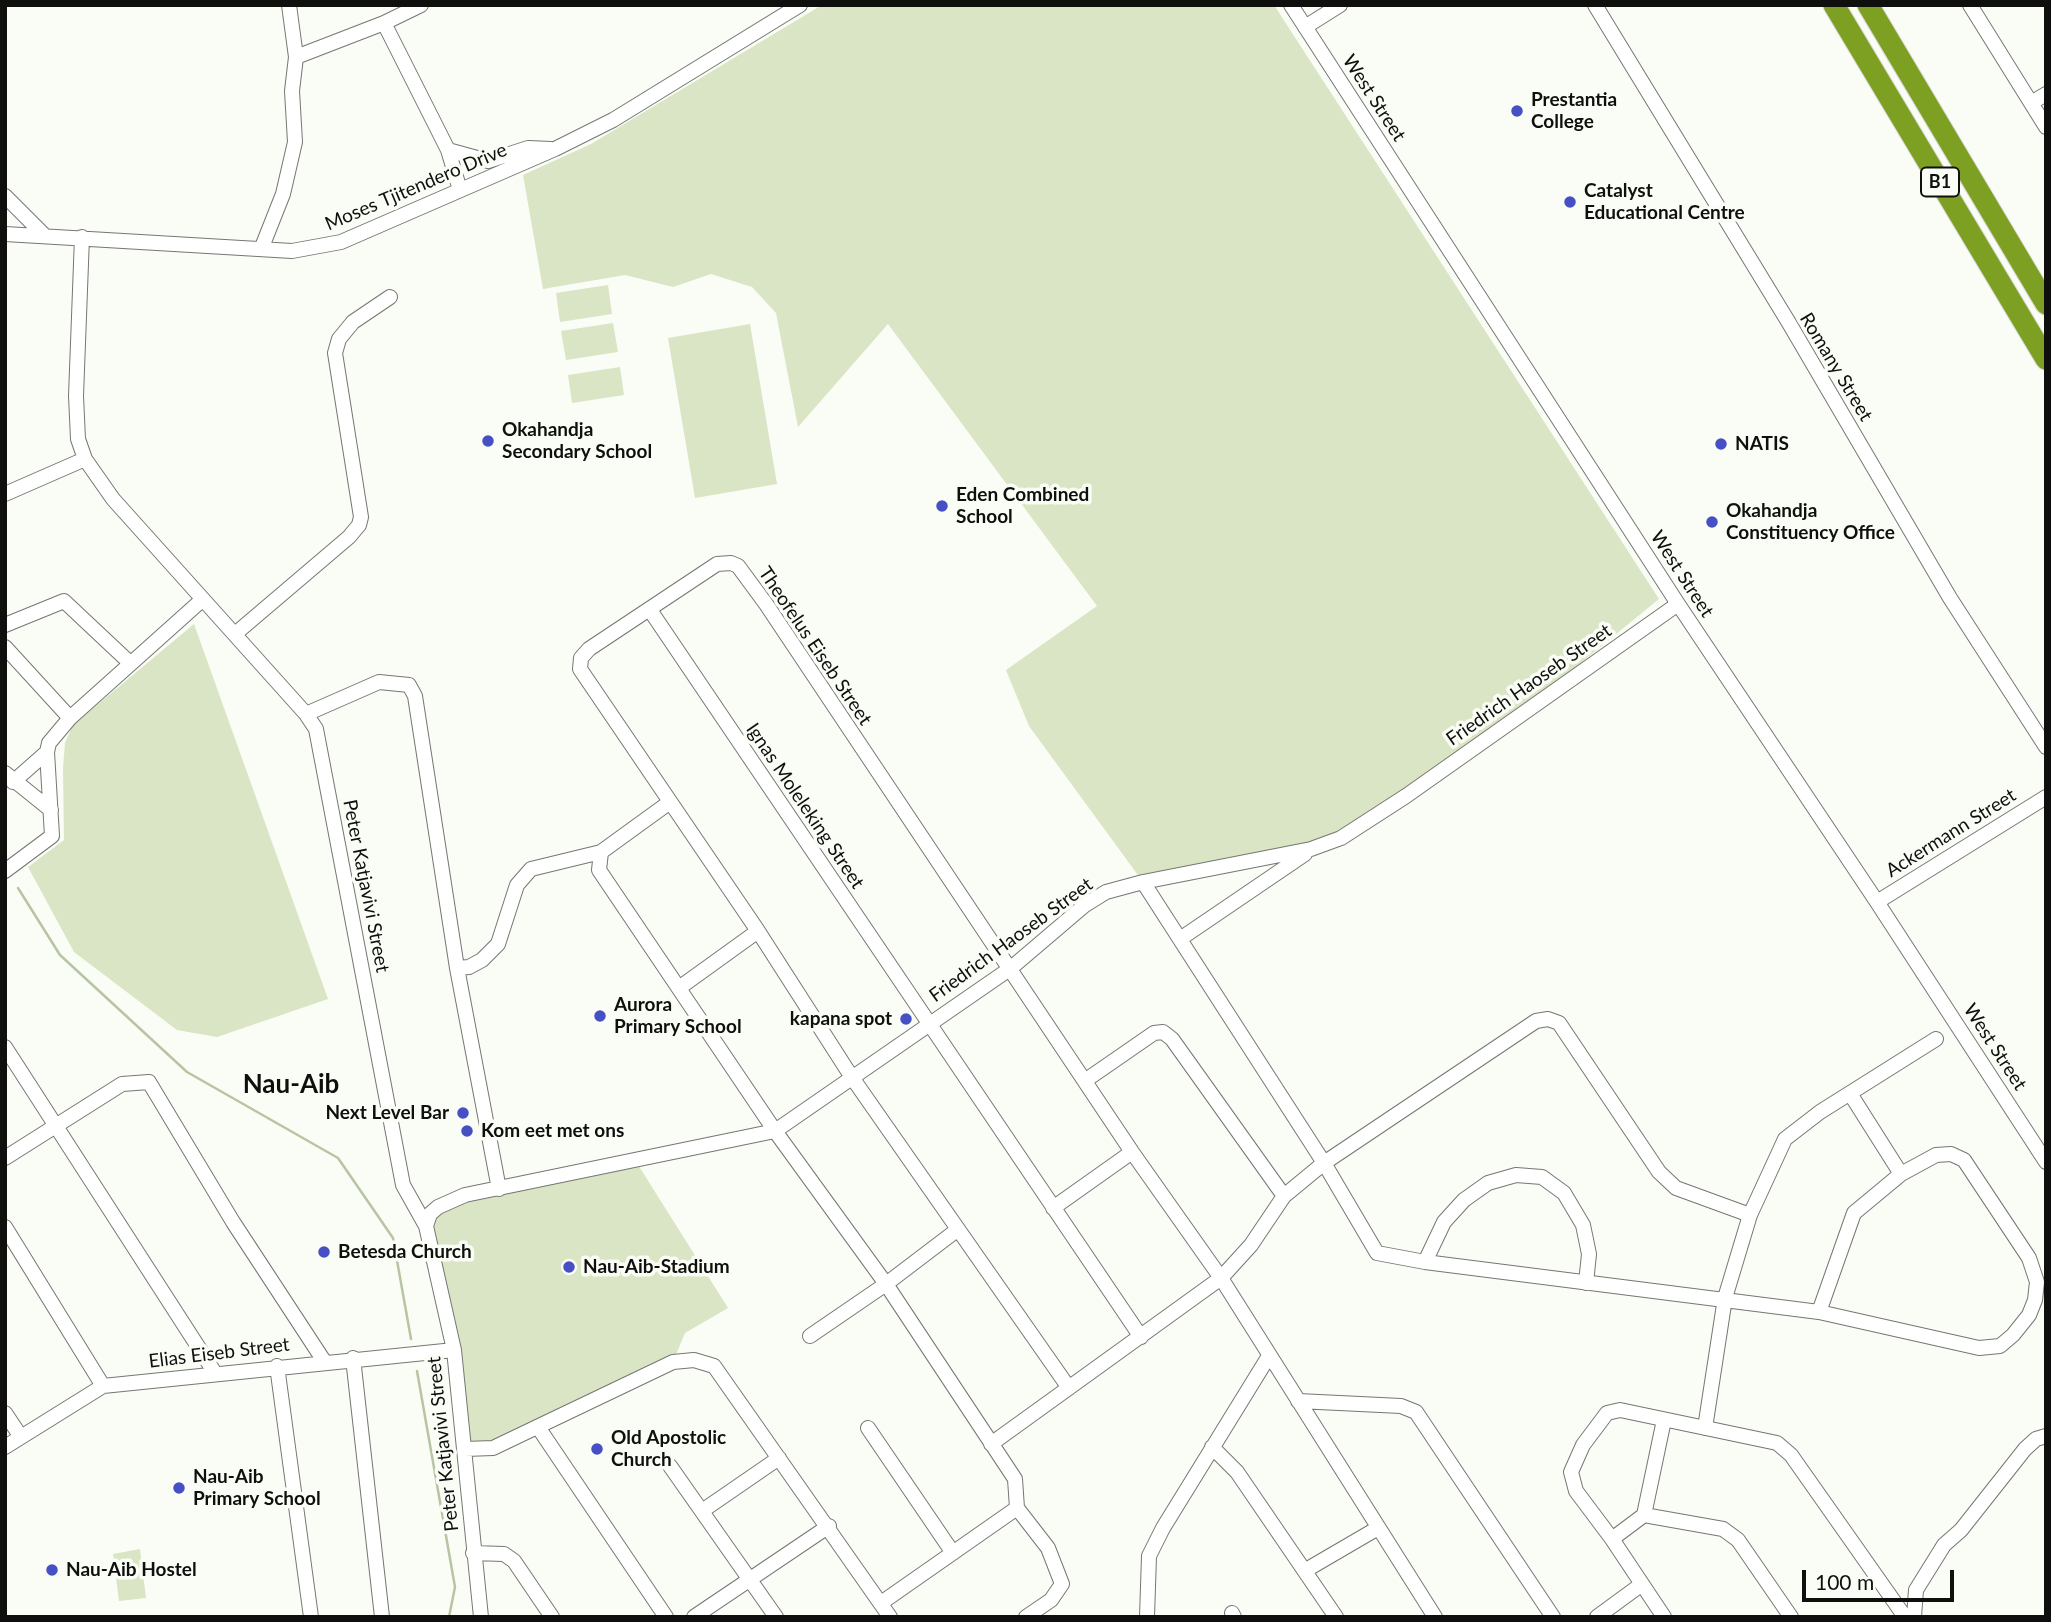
<!DOCTYPE html>
<html>
<head>
<meta charset="utf-8">
<style>
	body { margin:0 }
	#map { position:relative; width:2051px; height:1622px; overflow:hidden; background:#fafcf6; font-family:Lato,sans-serif }
	canvas { display:block }
	.frame { position:absolute; inset:0; border:7px solid #0f100e; pointer-events:none }
	.scale { position:absolute; left:1802px; top:1570px; width:152px; height:32px; box-sizing:border-box; border:4px solid #0f100e; border-top:0; padding-left:9px; font-size:21px; line-height:24px; white-space:nowrap; color:#0f100e; -webkit-text-stroke:5px #fafcf6; paint-order:stroke }
</style>
</head>
<body>
<div id="map">
<canvas width="2051" height="1622"></canvas>
<div class="frame"></div>
<div class="scale">100 m</div>
</div>
<script>
const ctx = document.querySelector('canvas').getContext('2d');
ctx.lineJoin = 'round';
function fillPath(path, color) { ctx.fillStyle = color; ctx.fill(path, 'evenodd'); }
const shape = rows => new Path2D(rows.map(r => 'M' + r).join(''));
function stroke(path, color, width, dash) { ctx.strokeStyle = color; ctx.lineWidth = width; ctx.lineCap = dash ? 'butt' : 'round'; ctx.setLineDash(dash || []); ctx.stroke(path); }
function write(font, color, halo, rows, align = 'center') {
  ctx.font = font + ' Lato,sans-serif'; ctx.lineWidth = 7; ctx.setLineDash([]); ctx.textBaseline = 'middle'; ctx.strokeStyle = halo; ctx.fillStyle = color; for (const [text, x, y, turn = 0] of rows) {
    ctx.save(); ctx.translate(x, y); ctx.rotate((+turn || 0) * Math.PI / 180); ctx.textAlign = isNaN(turn) ? turn : align; if (halo) ctx.strokeText(text, 0, 0); ctx.fillText(text, 0, 0); ctx.restore();
  }
}
const green = shape([
	[822,5,1274,5,1659,599,1496,732,1341,838,1143,882,1029,726,1006,670,1097,606,888,324,798,427,776,313,752,287,711,274,673,287,625,275,543,289,523,175,591,144],
	[608,285,612,314,560,322,556,293],
	[613,323,618,352,566,360,561,331],
	[750,324,777,484,695,498,668,338],
	[620,367,624,395,572,403,568,375],
	[194,624,328,999,217,1037,177,1030,74,952,28,867,64,840,63,768,65,743,73,725],
	[635,1160,728,1308,685,1333,673,1362,538,1427,465,1449,430,1214,438,1207],
	[140,1549,146,1598,119,1601,113,1554]
]);
const stream = shape([
	[18,888,60,955,187,1072,338,1158,393,1238,411,1339],
	[417,1371,455,1587,449,1617]
]);
const minor = shape([
	[1291,5,1678,604,1877,902,2046,1162],
	[1595,5,1789,323,1950,598,2046,747],
	[1970,5,2046,127],
	[384,23,448,150,460,190],
	[1305,27,1340,5],
	[296,57,384,23,421,5],
	[2031,103,2046,94],
	[448,150,488,161,528,148,551,149],
	[5,196,45,236],
	[5,234,292,251,341,242,555,149,613,120,800,5],
	[82,237,76,396,78,439,85,459,113,499,306,714,316,729,403,1185,426,1226,454,1350,481,1617],
	[262,247,283,194,295,142,292,91,296,57,289,5],
	[5,494,85,459],
	[650,610,1141,1337],
	[5,625,64,601,130,663],
	[235,634,349,537,359,525,361,517,335,353,339,339,353,322,390,297],
	[5,647,70,718],
	[306,714,379,682,409,685,415,696,457,968,499,1189],
	[5,773,51,810],
	[13,782,47,752],
	[670,802,601,852,599,870,775,1131,886,1284,1015,1479,1017,1508,1048,1548,1062,1584,1051,1600,1026,1617],
	[5,871,52,836,47,752,49,743,70,718,203,599],
	[1143,882,1324,1163,1377,1253,1425,1262,1819,1312,1979,1348,2000,1346,2013,1335,2029,1315,2035,1300,2037,1282,2029,1258,1964,1160,1951,1154,1936,1155,1901,1174,1854,1213,1819,1312],
	[1877,902,2046,797],
	[1180,939,1305,854],
	[457,968,469,967,482,960,498,944,517,885,531,869,601,852],
	[679,988,758,931],
	[5,1047,215,1373],
	[1086,1080,1154,1033,1163,1032,1172,1039,1284,1196],
	[1851,1095,1901,1174],
	[5,1158,122,1084,149,1082,233,1222,324,1361],
	[1053,1208,1132,1152],
	[426,1226,430,1214,438,1207,465,1195,775,1131,1011,968,1085,905,1106,892,1143,882,1311,849,1341,838,1406,796,1678,604],
	[5,1227,103,1386],
	[1425,1262,1444,1222,1464,1200,1488,1183,1516,1175,1542,1177,1564,1193,1583,1225,1589,1254,1586,1283],
	[810,1336,886,1284,957,1230],
	[353,1358,382,1617],
	[277,1366,311,1617],
	[1069,1388,851,1076,758,931,580,669,581,658,589,649,717,564,731,563,738,566,766,604,1132,1152,1221,1278,1435,1617],
	[1298,1401,1401,1406,1416,1412,1553,1617],
	[5,1413,21,1437],
	[1664,1420,1644,1515,1612,1539,1664,1617],
	[538,1427,666,1617],
	[868,1428,953,1553],
	[1705,1428,1725,1298,1750,1215,1785,1139,1820,1112,1936,1039],
	[991,1444,1221,1278,1251,1245,1284,1196,1324,1163,1536,1021,1548,1019,1559,1023,1659,1172,1676,1188,1750,1215],
	[5,1447,103,1386,454,1350],
	[1212,1447,1237,1472,1336,1617],
	[465,1449,493,1448,673,1362,694,1360,714,1366,890,1617],
	[670,1466,776,1617],
	[702,1511,779,1458],
	[1644,1515,1723,1529,1738,1540,1791,1617],
	[1612,1539,1576,1491,1571,1472,1583,1445,1607,1413,1620,1410,1777,1443,1791,1455,1905,1617],
	[473,1553,504,1554,514,1561,552,1617],
	[1306,1570,1378,1528],
	[881,1603,1017,1508],
	[1232,1613,1234,1617],
	[694,1617,829,1526],
	[1147,1617,1149,1556,1163,1528,1269,1356],
	[1597,1617,1642,1584],
	[1914,1617,1916,1590,1944,1545,1961,1530,2025,1449,2036,1439,2046,1436]
]);
const highway = shape([
	[1834,5,2046,359],
	[1868,5,2046,304]
]);
const markers = [
	[1517,111,7,"#464fc4"],
	[1570,202,7,"#464fc4"],
	[488,441,7,"#464fc4"],
	[1721,444,7,"#464fc4"],
	[942,506,7,"#464fc4"],
	[1712,522,7,"#464fc4"],
	[600,1016,7,"#464fc4"],
	[906,1019,7,"#464fc4"],
	[463,1113,7,"#464fc4"],
	[467,1131,7,"#464fc4"],
	[324,1252,7,"#464fc4"],
	[569,1267,7,"#464fc4"],
	[597,1449,7,"#464fc4"],
	[179,1488,7,"#464fc4"],
	[52,1570,7,"#464fc4"]
];
const shields = [
	[1940,182,38]
];
const shieldNames = [
	["B1",1940,182]
];
const streetNames = [
	["West Street",1374,98,57],
	["Moses Tjitendero Drive",416,187,-23],
	["Romany Street",1836,367,59],
	["West Street",1682,574,57],
	["Theofelus Eiseb Street",815,646,56],
	["Friedrich Haoseb Street",1529,685,-35],
	["Ignas Moleleking Street",805,806,56],
	["Ackermann Street",1951,833,-32],
	["Peter Katjavivi Street",366,886,79],
	["Friedrich Haoseb Street",1011,940,-36],
	["West Street",1995,1047,57],
	["Elias Eiseb Street",219,1353,-7],
	["Peter Katjavivi Street",443,1444,-96]
];
const poiNames = [
	["Prestantia",1531,100],
	["College",1531,122],
	["Catalyst",1584,191],
	["Educational Centre",1584,213],
	["Okahandja",502,430],
	["Secondary School",502,452],
	["NATIS",1735,444],
	["Eden Combined",956,495],
	["School",956,517],
	["Okahandja",1726,511],
	["Constituency Office",1726,533],
	["Aurora",614,1005],
	["Primary School",614,1027],
	["kapana spot",892,1019,"right"],
	["Next Level Bar",449,1113,"right"],
	["Kom eet met ons",481,1131],
	["Betesda Church",338,1252],
	["Nau-Aib-Stadium",583,1267],
	["Old Apostolic",611,1438],
	["Church",611,1460],
	["Nau-Aib",193,1477],
	["Primary School",193,1499],
	["Nau-Aib Hostel",66,1570]
];
const districtNames = [
	["Nau-Aib",291,1085]
];
fillPath(green, '#d9e5c4');
stroke(stream, '#b8c5a2', 2.5);
stroke(minor, '#757772', 16);
stroke(highway, '#d9d9d8', 23);
stroke(minor, '#fff', 14);
stroke(highway, '#7ea022', 21);
for (const [x, y, r, color] of markers) { const dot = new Path2D(); dot.arc(x, y, r, 0, 2 * Math.PI); ctx.fillStyle = color; ctx.fill(dot); stroke(dot, '#fafcf6', 2.5); }
for (const [x, y, w] of shields) { const box = new Path2D(); box.roundRect(x - w / 2, y - 14.5, w, 29, 5); ctx.fillStyle = '#fafcf6'; ctx.fill(box); stroke(box, '#0f100e', 2); }
write('bold 18px', '#0f100e', null, shieldNames);
write('19px', '#0f100e', '#fafcf6', streetNames);
write('bold 19px', '#0f100e', '#fafcf6', poiNames, 'left');
write('bold 26px', '#0f100e', '#fafcf6', districtNames);
</script>
</body>
</html>
